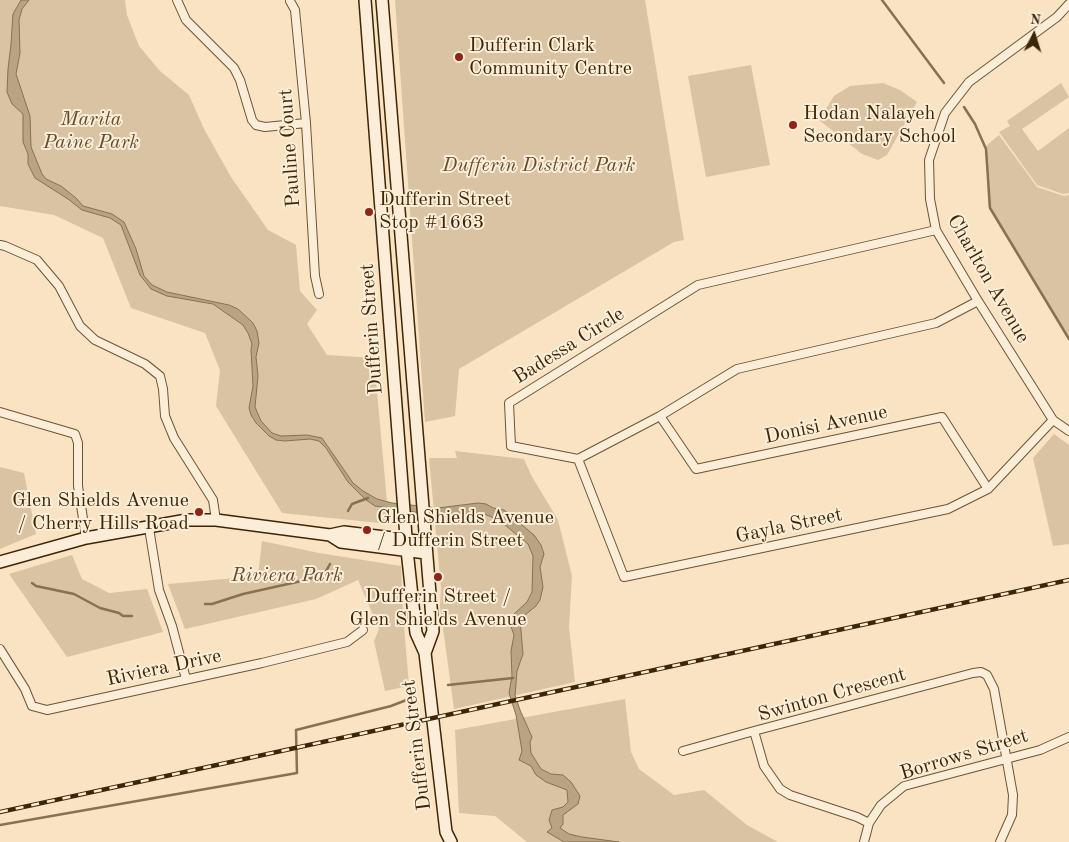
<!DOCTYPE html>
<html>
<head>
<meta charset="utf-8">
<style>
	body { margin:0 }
	#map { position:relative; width:1069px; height:842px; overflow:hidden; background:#f9e3c2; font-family:"Old Standard TT",serif }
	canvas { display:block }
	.north { position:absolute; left:1009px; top:10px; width:50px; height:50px; -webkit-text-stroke:4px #fbedd7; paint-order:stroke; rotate:5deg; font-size:14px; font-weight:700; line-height:20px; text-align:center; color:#3c2605 }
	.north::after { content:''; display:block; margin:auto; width:18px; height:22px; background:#3c2605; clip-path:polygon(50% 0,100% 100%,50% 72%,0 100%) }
</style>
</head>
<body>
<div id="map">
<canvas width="1069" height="842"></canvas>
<div class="north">N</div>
</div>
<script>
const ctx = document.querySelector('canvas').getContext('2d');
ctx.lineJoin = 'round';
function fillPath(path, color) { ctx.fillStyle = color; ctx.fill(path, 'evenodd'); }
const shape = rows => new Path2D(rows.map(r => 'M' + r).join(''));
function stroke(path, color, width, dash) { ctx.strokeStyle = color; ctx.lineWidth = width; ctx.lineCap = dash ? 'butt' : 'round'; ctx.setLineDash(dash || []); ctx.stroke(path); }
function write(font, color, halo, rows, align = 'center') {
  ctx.font = font + ' "Old Standard TT",serif'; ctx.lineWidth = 4; ctx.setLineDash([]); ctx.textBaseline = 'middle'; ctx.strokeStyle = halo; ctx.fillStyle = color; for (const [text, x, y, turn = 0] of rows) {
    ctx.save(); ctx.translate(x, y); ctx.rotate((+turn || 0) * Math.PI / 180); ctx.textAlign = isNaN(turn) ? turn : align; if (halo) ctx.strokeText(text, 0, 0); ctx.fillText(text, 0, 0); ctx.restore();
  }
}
const green = shape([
	[0,0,125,0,127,15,139,46,160,71,189,95,204,129,231,177,268,230,296,245,300,291,317,310,307,324,327,355,374,358,389,524,282,513,216,406,220,370,205,333,131,308,103,238,54,215,0,206],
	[395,0,645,0,684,240,674,242,459,369,455,416,425,422],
	[751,65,770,165,706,177,688,76],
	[883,83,900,90,917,102,887,155,878,160,862,154,819,120,834,96,850,86],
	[1061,83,1069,97,1022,129,1038,151,1069,128,1069,193,1063,194,1037,185,999,132,1010,126,1007,121],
	[999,135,1037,187,1064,196,1069,195,1069,338,988,206,986,146],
	[1054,434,1069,445,1069,544,1053,546,1033,458],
	[455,451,524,459,531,475,558,520,572,576,569,627,575,682,454,709,440,606,441,588,429,458,457,458],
	[0,467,24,473,36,534,0,549],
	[262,541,319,553,401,566,403,614,409,686,385,691,374,641,379,629,358,580,316,599,185,629,168,584,258,576],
	[72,555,82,579,109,593,147,589,163,632,67,657,9,574],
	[625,699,631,752,639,769,674,795,704,790,747,825,778,842,527,842,495,816,459,813,455,730]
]);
const water = shape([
	[21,0,29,0,22,9,19,20,20,53,16,74,30,116,31,147,42,174,46,179,61,186,76,198,83,206,112,214,124,222,136,249,144,276,152,285,167,292,229,305,238,309,253,323,257,331,259,343,256,357,258,376,255,407,261,421,272,433,281,436,307,435,322,438,353,483,363,491,377,499,392,503,438,508,478,503,486,504,493,508,504,510,534,535,541,545,544,554,540,567,543,587,540,600,536,606,520,619,523,654,517,671,515,695,520,710,532,737,530,742,531,753,541,769,551,774,563,775,571,782,580,796,578,804,563,815,563,824,560,828,569,834,582,837,619,842,564,842,547,832,552,828,549,820,552,810,563,807,568,802,567,790,546,782,536,775,531,766,519,760,522,751,516,715,509,693,512,676,511,651,514,635,510,624,513,615,527,602,532,592,533,556,528,544,499,520,484,514,473,513,448,517,375,506,366,500,348,482,326,448,319,441,310,439,285,441,276,440,269,436,256,423,251,415,249,408,253,386,251,350,252,344,248,333,243,325,213,304,167,296,151,289,140,275,121,225,110,218,82,210,68,199,35,178,28,164,28,154,23,142,23,114,12,104,7,92,8,69,11,44,13,14,21,0]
]);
const stream = shape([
	[882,0,944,83],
	[964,107,975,124,986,149,990,208,1069,339],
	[348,511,352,504,368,498],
	[32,583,36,586,74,594,100,608,119,613,123,616,132,616],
	[205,604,212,604,243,594,306,580,325,573,330,564],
	[448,685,513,678],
	[0,825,297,773,296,730,391,706,409,699]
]);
const street = shape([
	[177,0,186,20,234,68,240,80,252,120,256,125,265,127,306,123],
	[290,1,295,10,306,123,315,276,319,294],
	[1069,4,1057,17,969,82,945,113,929,160,930,199,936,230,978,301,1053,420,1069,431],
	[936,230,698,285,509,403,511,446,578,459,660,416,737,369,936,323,978,301],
	[0,245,5,246,37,260,59,286,80,326,95,340,145,364,160,376,163,389,165,416,174,438,213,500,216,520],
	[0,412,75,434,78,443,78,486,86,538],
	[660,416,696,469,942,417,988,489],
	[578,459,624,577,948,509,988,489,1053,420],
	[149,528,159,590,172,626,186,679],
	[0,649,25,689,32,706,47,710,262,663,347,642,363,630],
	[683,751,754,731],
	[869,823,857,817,790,795,780,789,764,766,754,731,973,673,981,672,987,675,994,689,1013,795,1012,815,1000,842],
	[864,842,869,823,881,805,904,786,1040,750,1069,737]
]);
const secondary = shape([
	[365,0,407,550,416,633,425,653,446,832,451,842],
	[382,0,433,631,425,653],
	[330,535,341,542,426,553],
	[0,562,86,538,187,520,216,520,330,535,344,532,425,542]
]);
const rail = shape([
	[0,812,1069,580]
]);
const markers = [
	[459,57,5,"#8f2418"],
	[793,125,5,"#8f2418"],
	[369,212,5,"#8f2418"],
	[199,512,5,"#8f2418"],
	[367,530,5,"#8f2418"],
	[438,577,5,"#8f2418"]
];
const poiNames = [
	["Dufferin Clark",469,46],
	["Community Centre",469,69],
	["Hodan Nalayeh",803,114],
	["Secondary School",803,137],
	["Dufferin Street",379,200],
	["Stop #1663",379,223],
	["Glen Shields Avenue",189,501,"right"],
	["/ Cherry Hills Road",189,524,"right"],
	["Glen Shields Avenue",377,518],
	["/ Dufferin Street",377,541],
	["Dufferin Street /",438,597,"center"],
	["Glen Shields Avenue",438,620,"center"]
];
const parkNames = [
	["Marita",91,120],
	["Paine Park",91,143],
	["Dufferin District Park",539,166],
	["Riviera Park",287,576]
];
const streetNames = [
	["Pauline Court",290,148,-94],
	["Charlton Avenue",988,279,60],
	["Dufferin Street",372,329,-94],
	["Badessa Circle",569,346,-32],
	["Donisi Avenue",826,425,-12],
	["Gayla Street",789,526,-12],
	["Riviera Drive",164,668,-12],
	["Swinton Crescent",832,695,-16],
	["Dufferin Street",417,745,-97],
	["Borrows Street",964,755,-17]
];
fillPath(green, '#d9c3a2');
fillPath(water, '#b9a382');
stroke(water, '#877150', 1);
stroke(stream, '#877150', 2.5);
stroke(street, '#6b5534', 10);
stroke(secondary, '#3c2605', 14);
stroke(street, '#fbedd7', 8);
stroke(secondary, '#fbedd7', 11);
stroke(rail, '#3c2605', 4.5);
stroke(rail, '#fbedd7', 2.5, [8]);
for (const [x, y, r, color] of markers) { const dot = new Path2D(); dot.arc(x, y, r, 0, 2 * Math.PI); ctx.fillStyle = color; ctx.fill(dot); stroke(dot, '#fbedd7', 2); }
write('20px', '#3c2605', '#fbedd7', poiNames, 'left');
write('italic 20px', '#634d2c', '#fbedd7', parkNames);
write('20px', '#3c2605', '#fbedd7', streetNames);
</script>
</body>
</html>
